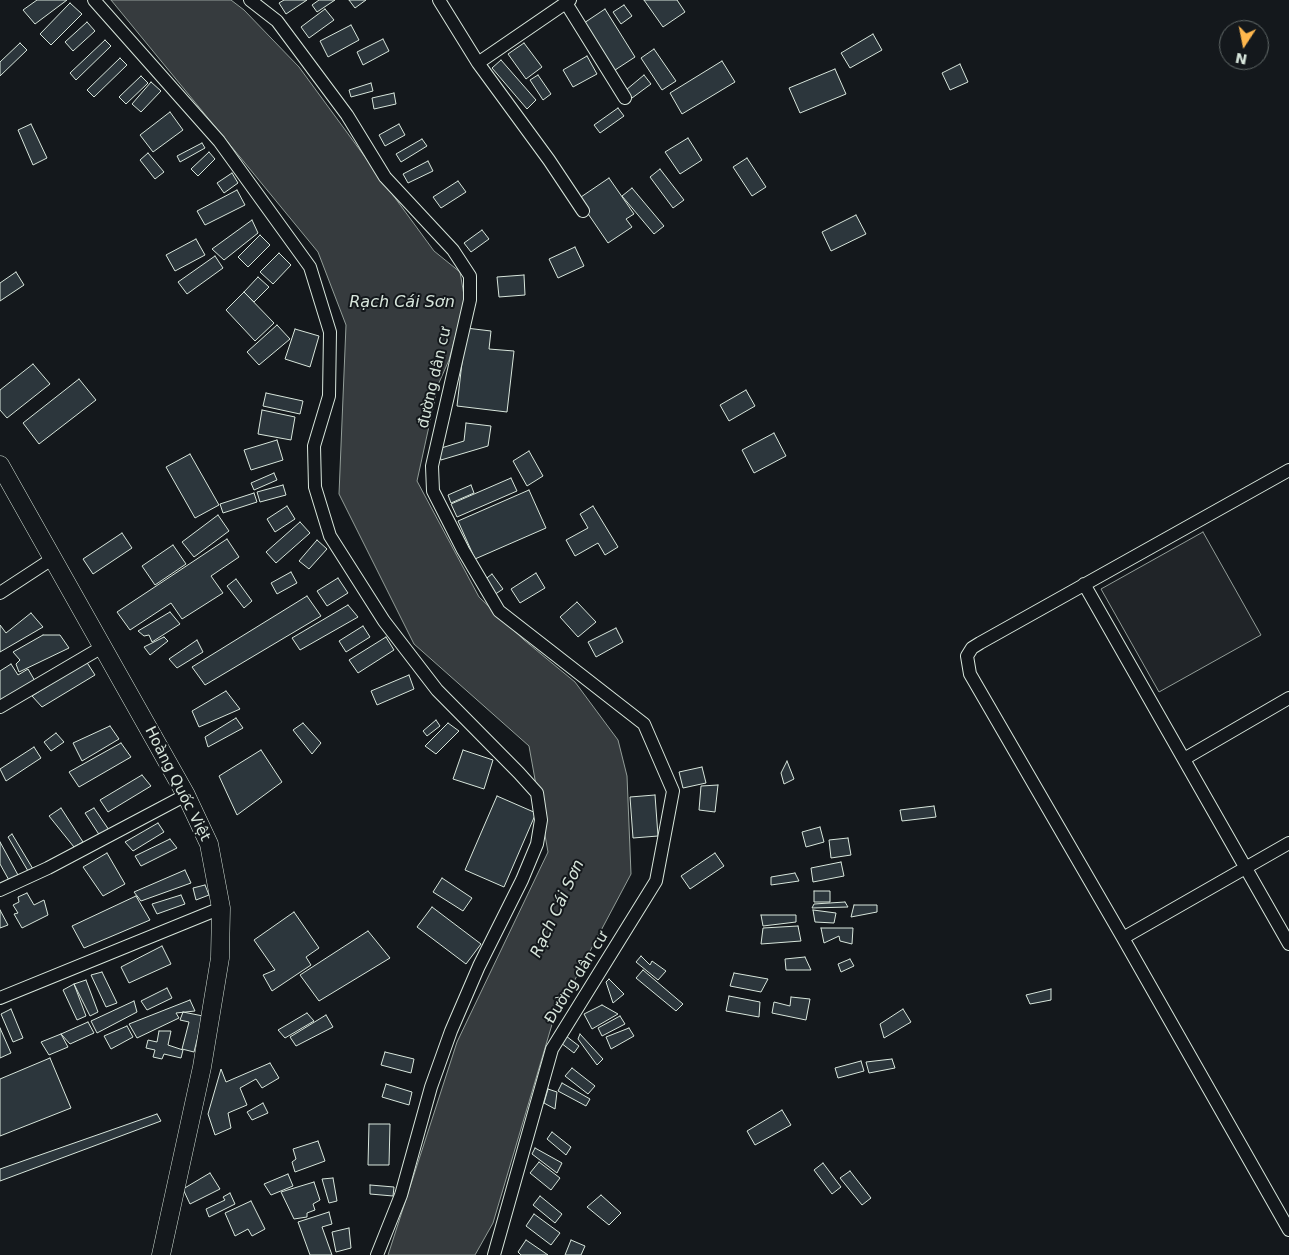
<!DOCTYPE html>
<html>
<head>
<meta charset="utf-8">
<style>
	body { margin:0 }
	#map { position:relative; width:1289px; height:1255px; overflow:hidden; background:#14181c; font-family:"DejaVu Sans",sans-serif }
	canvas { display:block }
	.north { position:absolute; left:1219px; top:20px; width:50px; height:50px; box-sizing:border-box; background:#14181c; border:1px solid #626a69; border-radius:50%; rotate:191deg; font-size:14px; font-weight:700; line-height:20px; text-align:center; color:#d8e6dc }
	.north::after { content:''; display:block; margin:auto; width:18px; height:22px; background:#ffb74d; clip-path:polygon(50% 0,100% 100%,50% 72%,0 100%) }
</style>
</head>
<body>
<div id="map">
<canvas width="1289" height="1255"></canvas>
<div class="north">N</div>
</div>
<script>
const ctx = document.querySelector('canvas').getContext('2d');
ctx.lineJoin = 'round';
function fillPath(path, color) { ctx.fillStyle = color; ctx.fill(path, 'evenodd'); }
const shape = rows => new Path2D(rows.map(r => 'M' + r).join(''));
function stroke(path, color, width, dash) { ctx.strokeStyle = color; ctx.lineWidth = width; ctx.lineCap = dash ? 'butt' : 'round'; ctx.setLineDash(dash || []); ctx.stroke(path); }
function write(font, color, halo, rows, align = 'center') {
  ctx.font = font + ' "DejaVu Sans",sans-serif'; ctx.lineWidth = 4; ctx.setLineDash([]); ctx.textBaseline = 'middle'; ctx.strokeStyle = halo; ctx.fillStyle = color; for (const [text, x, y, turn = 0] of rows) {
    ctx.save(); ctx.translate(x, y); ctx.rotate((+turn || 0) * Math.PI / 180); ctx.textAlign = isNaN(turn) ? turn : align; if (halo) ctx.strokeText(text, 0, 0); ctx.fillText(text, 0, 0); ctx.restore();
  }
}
const green = shape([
	[1203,532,1261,635,1159,692,1101,589,1203,532]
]);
const water = shape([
	[111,0,231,0,244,10,299,67,434,251,460,272,465,301,449,360,438,385,417,481,479,597,524,640,575,682,618,740,627,776,631,874,553,1021,493,1223,475,1255,388,1255,457,1042,548,852,529,746,414,644,339,494,346,325,318,252,111,0]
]);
const building = shape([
	[37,0,67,0,35,24,23,10,37,0],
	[284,0,307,0,286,14,279,3,284,0],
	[319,0,335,0,317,12,312,5,319,0],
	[349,0,366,0,355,8,349,0],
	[644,0,677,0,685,12,663,27,644,0],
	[70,3,82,14,51,45,40,34,70,3],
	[624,5,632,16,621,24,613,12,624,5],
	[325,9,334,20,309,38,301,27,325,9],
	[605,9,635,57,612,72,581,25,605,9],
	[87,22,95,31,73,51,65,42,87,22],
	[351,25,359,40,328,57,320,41,351,25],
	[873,34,882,50,850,68,841,53,873,34],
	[383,39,389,51,363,65,357,52,383,39],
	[105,40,111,46,76,80,70,73,105,40],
	[20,43,27,50,0,76,0,62,20,43],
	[524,43,542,67,526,79,508,54,524,43],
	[654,49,676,81,662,90,641,58,654,49],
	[587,56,597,74,573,87,563,70,587,56],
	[120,58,127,65,94,97,87,90,120,58],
	[501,60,536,100,527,109,492,68,501,60],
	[722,61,735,82,682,114,670,93,722,61],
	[960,64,968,82,950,90,942,73,960,64],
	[835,69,846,94,800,113,789,88,835,69],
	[538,75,551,94,543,100,530,80,538,75],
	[644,75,651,84,632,98,626,90,644,75],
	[141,76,148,83,126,104,119,97,141,76],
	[151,82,161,91,141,112,132,104,151,82],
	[371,83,373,91,351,97,349,90,371,83],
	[394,93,396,104,374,109,372,98,394,93],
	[618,108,624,116,600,133,594,125,618,108],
	[170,112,183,130,153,152,140,135,170,112],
	[31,124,47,158,33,165,18,130,31,124],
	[399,124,405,135,385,146,379,135,399,124],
	[688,138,702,160,680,174,665,152,688,138],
	[422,139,427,146,401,162,396,154,422,139],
	[202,143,205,148,180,162,177,156,202,143],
	[209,152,215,159,198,176,191,169,209,152],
	[148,153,164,172,155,179,140,160,148,153],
	[747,158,766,187,752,196,733,167,747,158],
	[428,161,433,171,408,183,403,174,428,161],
	[660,169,684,200,673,208,650,177,660,169],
	[232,173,238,183,224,193,217,183,232,173],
	[609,178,634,214,626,219,632,227,608,243,578,199,609,178],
	[458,181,466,192,441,208,433,197,458,181],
	[632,188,664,226,654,234,622,196,632,188],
	[237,190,245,205,205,225,197,211,237,190],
	[856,215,866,234,831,251,822,232,856,215],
	[252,220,258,233,224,260,212,249,252,220],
	[482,230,489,239,471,252,464,243,482,230],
	[260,235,270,245,248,267,238,257,260,235],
	[196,239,205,255,175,271,166,255,196,239],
	[575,247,584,266,558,278,549,259,575,247],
	[279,253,291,265,273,284,260,272,279,253],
	[215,256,223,268,187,294,178,282,215,256],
	[16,272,24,285,0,301,0,283,16,272],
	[524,275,525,295,499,297,497,277,524,275],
	[258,277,269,287,254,302,244,292,258,277],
	[244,292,274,323,255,341,226,310,244,292],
	[277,325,290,339,259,365,247,352,277,325],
	[466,328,491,331,489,349,514,351,507,412,457,406,466,328],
	[295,329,319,336,310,367,285,359,295,329],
	[33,364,50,384,7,418,0,410,0,390,33,364],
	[79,379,96,400,39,444,23,423,79,379],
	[746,390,755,406,729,421,720,405,746,390],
	[266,393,303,401,300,414,263,406,266,393],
	[262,410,295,417,291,440,258,434,262,410],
	[466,423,491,426,488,446,441,460,438,449,464,441,466,423],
	[774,433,786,456,754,473,742,450,774,433],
	[277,440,283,460,251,470,244,450,277,440],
	[529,451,543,476,527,486,513,461,529,451],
	[190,454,219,505,195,518,166,467,190,454],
	[274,473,277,480,254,490,251,483,274,473],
	[511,478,517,491,457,517,451,504,511,478],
	[283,485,286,495,260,502,257,492,283,485],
	[471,485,474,493,451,503,448,495,471,485],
	[529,490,546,528,475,559,458,521,529,490],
	[254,493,257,502,223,513,220,504,254,493],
	[287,506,295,519,275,532,267,519,287,506],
	[593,506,618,547,605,555,598,543,575,556,566,540,588,528,580,514,593,506],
	[218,515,229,531,194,557,182,542,218,515],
	[300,522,310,533,276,563,266,552,300,522],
	[122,533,132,548,93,574,83,559,122,533],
	[227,539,239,557,211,576,223,593,182,619,171,603,130,630,117,612,227,539],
	[317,540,327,549,309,569,299,561,317,540],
	[173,545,186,564,155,585,142,566,173,545],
	[291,572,297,583,277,594,271,583,291,572],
	[536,573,545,588,520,603,511,589,536,573],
	[492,574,503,589,494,595,483,581,492,574],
	[338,578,348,593,327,606,317,591,338,578],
	[236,579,252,601,244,608,227,586,236,579],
	[307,596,321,616,205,685,192,667,307,596],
	[577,602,596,622,578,637,560,617,577,602],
	[348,605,358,617,300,650,292,638,348,605],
	[170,612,180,624,152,642,149,635,144,636,138,631,170,612],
	[31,613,43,627,0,652,0,625,6,633,31,613],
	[363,626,370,637,346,652,339,641,363,626],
	[616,628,623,642,596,657,588,642,616,628],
	[43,635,60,635,69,648,19,672,16,664,20,660,13,652,43,635],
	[164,637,168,641,150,655,144,647,164,637],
	[386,637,394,650,358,673,349,660,386,637],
	[197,640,203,652,177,668,169,659,197,640],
	[86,661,95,675,42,707,32,696,86,661],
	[11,664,18,675,28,669,35,681,0,702,0,671,11,664],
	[409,675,414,689,377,705,371,691,409,675],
	[226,691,240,709,199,727,192,711,226,691],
	[236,718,243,728,208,747,205,737,236,718],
	[436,720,440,726,427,736,423,731,436,720],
	[303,723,321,743,312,754,293,730,303,723],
	[448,723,459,731,436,754,425,746,448,723],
	[110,726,119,739,82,761,73,743,110,726],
	[56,733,64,742,51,751,44,742,56,733],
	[121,743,131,757,79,787,69,772,121,743],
	[34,747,41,758,6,781,0,769,34,747],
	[261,750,282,782,237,815,219,776,261,750],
	[463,750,493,760,484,789,453,779,463,750],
	[787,761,794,779,784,784,781,773,787,761],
	[702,767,706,783,683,788,679,772,702,767],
	[142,775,151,786,108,812,100,800,142,775],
	[718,785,715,812,699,810,701,786,718,785],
	[655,795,658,836,633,838,630,797,655,795],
	[497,796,536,813,504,887,465,870,497,796],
	[934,806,936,817,902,821,900,810,934,806],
	[61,808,83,842,74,847,49,816,61,808],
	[94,808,109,830,100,836,85,813,94,808],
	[158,823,164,832,133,851,125,842,158,823],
	[820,827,824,842,806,847,802,832,820,827],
	[12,834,33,869,28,871,8,837,12,834],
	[848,838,851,855,831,858,829,840,848,838],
	[170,839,177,848,141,866,135,856,170,839],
	[0,842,18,875,10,882,0,864,0,842],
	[107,853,125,884,103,896,83,867,107,853],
	[715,853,724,866,690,889,681,876,715,853],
	[841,862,844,876,813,882,811,868,841,862],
	[185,870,191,883,141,901,134,892,185,870],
	[795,873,799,881,771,885,771,877,795,873],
	[442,878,472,898,463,911,433,892,442,878],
	[205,885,209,895,196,900,193,888,205,885],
	[814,891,830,891,830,902,814,902,814,891],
	[27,893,34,905,44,900,48,915,22,928,14,914,18,913,13,905,19,902,18,897,27,893],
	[181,895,185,904,157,914,152,904,181,895],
	[136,896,150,920,84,948,72,926,136,896],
	[845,902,848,907,812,908,814,904,845,902],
	[854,905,877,905,877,912,851,917,854,905],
	[432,907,481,944,466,964,417,927,432,907],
	[0,910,8,925,0,928,0,910],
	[813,910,836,913,834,923,815,922,813,910],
	[294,912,319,948,306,957,311,965,272,991,263,975,275,970,254,940,294,912],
	[761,915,796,915,796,922,763,926,761,915],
	[798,926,801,941,761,944,763,928,798,926],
	[821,928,853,928,852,944,840,941,839,936,824,943,821,928],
	[368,931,390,958,319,1001,300,975,368,931],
	[162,946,171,964,129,983,121,967,162,946],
	[641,956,650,965,652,961,666,971,658,980,636,962,641,956],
	[805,957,811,970,786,970,785,959,805,957],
	[850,959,854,966,841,972,838,964,850,959],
	[643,970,683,1004,676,1011,636,978,643,970],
	[102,972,117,1003,106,1007,91,975,102,972],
	[734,973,768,979,761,992,730,986,734,973],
	[609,979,624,994,613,1003,606,982,609,979],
	[86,980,98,1012,90,1016,74,984,86,980],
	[74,984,86,1016,77,1020,63,990,74,984],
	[167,988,172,998,147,1010,141,1001,167,988],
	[1051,989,1051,1000,1030,1004,1026,995,1051,989],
	[729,996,760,1002,759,1017,726,1011,729,996],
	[791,997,810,999,806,1020,772,1013,774,1002,790,1006,791,997],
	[190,1000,195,1011,176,1013,179,1018,137,1038,129,1024,190,1000],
	[134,1001,137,1012,97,1033,91,1021,134,1001],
	[602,1005,618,1014,592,1029,584,1014,602,1005],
	[11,1009,23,1038,13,1042,1,1014,11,1009],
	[903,1009,911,1022,884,1038,880,1024,903,1009],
	[183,1012,203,1016,194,1052,182,1049,189,1022,180,1020,183,1012],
	[307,1013,314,1021,285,1038,278,1030,307,1013],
	[326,1015,333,1027,296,1046,290,1037,326,1015],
	[620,1016,625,1024,602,1036,598,1028,620,1016],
	[88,1022,94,1033,70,1044,61,1034,88,1022],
	[127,1026,133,1037,111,1049,104,1036,127,1026],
	[0,1028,11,1053,0,1058,0,1028],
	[629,1028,634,1036,611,1049,606,1037,629,1028],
	[159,1031,171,1031,168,1045,183,1050,181,1058,164,1054,162,1059,153,1057,155,1050,146,1048,148,1040,157,1042,159,1031],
	[61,1034,68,1047,49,1055,41,1042,61,1034],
	[580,1034,603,1059,597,1065,578,1039,580,1034],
	[566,1036,579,1046,574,1053,561,1043,566,1036],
	[385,1052,414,1059,411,1073,381,1065,385,1052],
	[50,1058,71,1108,0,1136,0,1079,50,1058],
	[892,1059,895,1068,869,1073,866,1062,892,1059],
	[861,1061,864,1071,838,1078,835,1068,861,1061],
	[270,1063,279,1078,262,1088,256,1079,240,1088,247,1105,228,1113,231,1128,215,1135,208,1114,221,1069,226,1082,270,1063],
	[572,1068,595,1086,588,1094,565,1076,572,1068],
	[562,1083,590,1099,586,1106,558,1091,562,1083],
	[386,1084,412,1092,409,1105,382,1097,386,1084],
	[548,1089,557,1092,555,1109,544,1103,548,1089],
	[263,1103,268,1113,252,1120,247,1112,263,1103],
	[782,1110,791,1125,755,1145,747,1131,782,1110],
	[157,1114,161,1121,0,1181,0,1169,157,1114],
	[369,1124,390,1124,389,1165,368,1165,369,1124],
	[552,1132,571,1147,566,1155,547,1139,552,1132],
	[318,1141,325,1161,295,1172,292,1162,296,1159,293,1149,318,1141],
	[535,1148,562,1163,557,1173,532,1154,535,1148],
	[539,1162,560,1178,551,1190,530,1173,539,1162],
	[823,1163,841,1187,832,1194,814,1170,823,1163],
	[850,1171,871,1198,862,1205,840,1178,850,1171],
	[210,1173,220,1189,190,1204,183,1189,210,1173],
	[288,1174,293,1186,271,1195,264,1184,288,1174],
	[333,1178,337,1201,329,1203,322,1179,333,1178],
	[314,1182,320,1200,313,1204,315,1210,307,1213,307,1217,294,1219,281,1192,314,1182],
	[370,1185,394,1187,393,1196,370,1194,370,1185],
	[230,1193,235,1204,209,1217,206,1209,225,1200,223,1197,230,1193],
	[601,1195,621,1213,609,1225,587,1207,601,1195],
	[540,1196,562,1214,555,1223,533,1205,540,1196],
	[251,1201,265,1229,252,1236,248,1229,235,1236,225,1213,251,1201],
	[329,1212,332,1224,322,1227,332,1255,310,1255,298,1222,329,1212],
	[534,1214,560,1233,551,1245,526,1226,534,1214],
	[349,1228,351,1248,336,1252,332,1232,349,1228],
	[526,1240,548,1255,521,1255,518,1252,526,1240],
	[571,1240,585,1246,581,1255,565,1255,571,1240]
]);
const street = shape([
	[94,0,219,141,310,267,330,332,329,396,314,446,315,487,330,536,384,621,437,690,519,773,537,793,541,820,537,844,522,880,479,966,451,1031,431,1087,401,1195,377,1255],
	[250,0,277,21,347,115,385,177,453,250,470,276,470,300,432,466,433,491,463,550,499,611,644,724,673,791,656,881,552,1049,494,1255],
	[439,0,478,63,570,0],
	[566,3,625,98],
	[478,63,549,160,583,211],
	[1289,470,980,643,972,648,967,656,970,674,1123,938,1289,1230],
	[1084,584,1289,944],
	[0,593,52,559],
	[0,707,104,646],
	[1184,759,1289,698],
	[0,890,48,868,186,795],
	[1123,938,1289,843],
	[0,998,221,908]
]);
const secondary = shape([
	[0,465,186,795,209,844,221,908,220,958,202,1067,161,1255]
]);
const streetNames = [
	["đường dân cư",435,378,-77],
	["Hoàng Quốc Việt",177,784,63],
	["Đường dân cư",577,978,-58]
];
const waterNames = [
	["Rạch Cái Sơn",402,303],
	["Rạch Cái Sơn",558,909,-65]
];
fillPath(green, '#202428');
stroke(green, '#939e99', 1);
fillPath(water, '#363b3e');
stroke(water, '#939e99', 1);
fillPath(building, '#2c363c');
stroke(building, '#d8e6dc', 1);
stroke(street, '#d8e6dc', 14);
stroke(secondary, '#d8e6dc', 19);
stroke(street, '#14181c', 12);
stroke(secondary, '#14181c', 18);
write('15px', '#d8e6dc', '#14181c', streetNames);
write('italic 16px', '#d8e6dc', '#14181c', waterNames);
</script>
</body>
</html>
